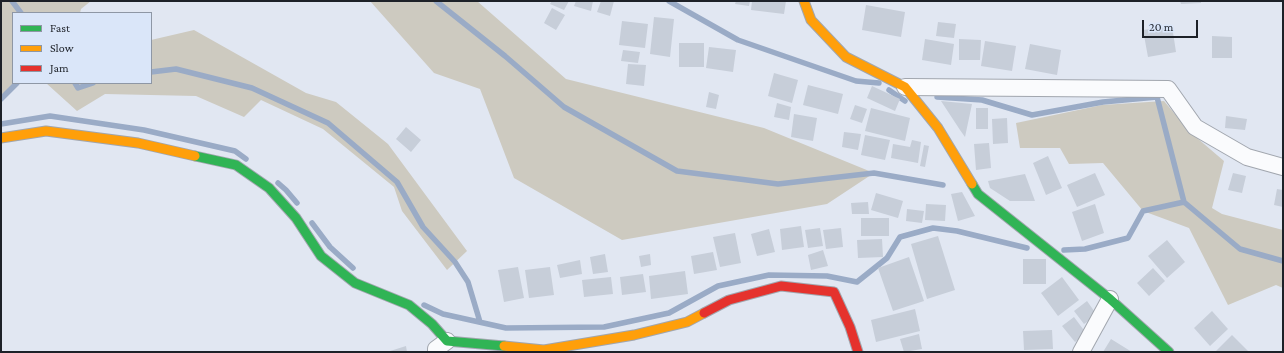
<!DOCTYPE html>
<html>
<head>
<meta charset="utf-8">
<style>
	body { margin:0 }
	#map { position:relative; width:1284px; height:353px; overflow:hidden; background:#e1e7f2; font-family:"Crimson Pro",serif }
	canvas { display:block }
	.frame { position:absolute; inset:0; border:2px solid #1d2128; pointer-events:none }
	.legend { position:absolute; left:12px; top:12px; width:140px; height:72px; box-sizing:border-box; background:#dae6f9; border:1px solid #8e97a5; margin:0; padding:5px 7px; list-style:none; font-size:12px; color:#1d2128 }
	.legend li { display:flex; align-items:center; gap:8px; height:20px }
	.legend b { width:20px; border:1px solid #8e97a5 }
	.scale { position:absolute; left:1142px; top:20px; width:56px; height:18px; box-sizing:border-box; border:2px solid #1d2128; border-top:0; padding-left:5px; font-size:12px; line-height:14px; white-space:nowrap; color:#1d2128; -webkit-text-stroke:3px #dae6f9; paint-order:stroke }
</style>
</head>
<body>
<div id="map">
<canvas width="1284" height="353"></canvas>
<div class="frame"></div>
<ul class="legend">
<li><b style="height:5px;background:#30b455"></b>Fast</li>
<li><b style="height:5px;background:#ff9f0a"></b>Slow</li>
<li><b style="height:5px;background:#e5322d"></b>Jam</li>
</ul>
<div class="scale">20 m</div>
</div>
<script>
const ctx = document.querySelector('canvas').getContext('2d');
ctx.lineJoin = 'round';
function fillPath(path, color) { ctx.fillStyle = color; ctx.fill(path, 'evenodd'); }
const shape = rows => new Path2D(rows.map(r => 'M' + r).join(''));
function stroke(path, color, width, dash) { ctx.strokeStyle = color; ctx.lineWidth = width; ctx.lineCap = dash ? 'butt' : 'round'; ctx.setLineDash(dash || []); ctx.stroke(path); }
const green = shape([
	[1,1,91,1,81,9,80,13,13,13,13,83,17,83,1,99],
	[370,1,477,1,566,79,764,128,874,173,827,204,622,240,514,178,480,89,434,73],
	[194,30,306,93,336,102,388,144,467,251,447,270,402,211,394,187,323,129,261,100,244,117,196,96,105,94,77,111,46,83,151,83,151,40],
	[1164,101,1190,132,1224,161,1212,208,1222,214,1283,230,1283,288,1276,285,1228,305,1189,228,1143,211,1103,163,1069,164,1060,148,1020,148,1016,123,1102,105]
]);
const stream = shape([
	[12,1,21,13],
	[436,1,505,56,564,107,677,171,778,184,874,173,943,185],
	[669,1,738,40,856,81,879,83],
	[151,72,176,69,252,88,328,123,397,182,423,227,455,262,468,282,480,322],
	[75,83,78,88,93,83],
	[889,90,905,101],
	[937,97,982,100,1032,115,1103,102,1157,97,1184,202,1240,249,1283,261],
	[1,99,17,83],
	[1,124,50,116,144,130,235,151,246,159],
	[278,183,286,190,297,203],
	[312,223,330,247,353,268],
	[1064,250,1085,249,1128,238,1143,211,1184,202],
	[424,305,443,314,506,328,604,327,669,313,718,286,769,275,827,276,857,282,887,258,900,237,933,228,957,231,1027,248]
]);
const building = shape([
	[552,1,569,1,564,10,550,4],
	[576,1,593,1,591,11,574,6],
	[601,1,614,1,610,16,597,12],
	[736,1,750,1,749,6,735,4],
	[752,1,786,1,784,14,751,10],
	[1180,1,1201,1,1201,3,1181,4],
	[866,5,905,12,901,37,862,30],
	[552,8,565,15,556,30,544,23],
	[654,17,674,19,670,57,650,54],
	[622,21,648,24,645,48,619,45],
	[938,22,956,24,954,38,936,36],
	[1172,26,1176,52,1148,57,1143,30],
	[1212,36,1232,37,1232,58,1212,58],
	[925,39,954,44,951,65,922,60],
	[959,39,981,40,980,60,959,60],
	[985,41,1016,46,1012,71,981,66],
	[679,43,704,43,704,67,679,67],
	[1030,44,1061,50,1057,75,1025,69],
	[709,47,736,50,733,72,706,68],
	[623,50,640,52,638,63,621,61],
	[628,64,646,65,644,86,626,84],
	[774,73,798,80,792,103,768,96],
	[808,85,843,94,838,114,803,105],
	[872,86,900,99,895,111,867,98],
	[709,92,719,95,716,109,706,107],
	[941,101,972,104,965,137,960,130],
	[777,103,791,107,789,120,774,117],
	[855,105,867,109,862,123,850,119],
	[871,108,910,118,905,141,865,131],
	[976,108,988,108,988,129,976,129],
	[794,114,817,118,813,141,791,137],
	[1226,116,1247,119,1245,130,1225,128],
	[1007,118,1008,143,993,144,992,119],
	[406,127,421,140,411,152,396,139],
	[844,132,861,134,858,150,842,147],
	[865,135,890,140,885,160,861,155],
	[912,140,921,142,918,163,891,158,893,144,910,147],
	[989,143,991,168,976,170,974,144],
	[924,145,929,146,925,167,920,166],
	[1048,156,1062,188,1046,195,1033,163],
	[1095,173,1105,195,1077,207,1067,185],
	[1233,173,1246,176,1242,193,1228,190],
	[1025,174,1035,201,1010,201,990,188,988,181],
	[1277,189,1283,190,1283,207,1274,205],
	[962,192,975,216,958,221,951,194],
	[876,193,903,201,898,218,871,210],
	[868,202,869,214,852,214,851,203],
	[926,204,946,205,945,221,925,220],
	[1095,204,1104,233,1082,241,1072,212],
	[907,209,924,211,922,223,906,221],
	[861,218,889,218,889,236,861,236],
	[801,226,804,247,782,250,780,229],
	[820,228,823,246,808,248,805,230],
	[841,228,843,247,826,249,823,230],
	[769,229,775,252,757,256,751,234],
	[735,233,741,263,720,267,713,237],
	[938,236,955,290,927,299,911,244],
	[882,239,883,257,858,258,857,240],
	[1167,240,1185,262,1167,278,1148,256],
	[823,250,828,266,811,270,808,255],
	[713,252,717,270,694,274,691,256],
	[605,254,608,272,593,274,590,257],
	[650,254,651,265,641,267,639,256],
	[909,257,924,301,893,311,878,268],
	[1023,259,1046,259,1046,284,1023,284],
	[580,260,582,274,560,278,557,265],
	[518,267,524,298,504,302,498,270],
	[550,267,554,295,529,298,525,270],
	[1153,268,1165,281,1149,296,1137,283],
	[685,271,688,294,651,299,649,276],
	[643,274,646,292,622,295,620,277],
	[611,277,613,294,584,297,582,280],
	[1062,277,1079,300,1058,316,1041,293],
	[1087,301,1097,315,1084,324,1074,311],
	[915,309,920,331,876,342,871,320],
	[1212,311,1228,329,1210,346,1194,328],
	[1074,317,1086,333,1075,342,1062,326],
	[1052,330,1053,349,1024,350,1023,331],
	[919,334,922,349,904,352,900,339],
	[1232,335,1249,352,1215,352],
	[1111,339,1132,352,1103,352],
	[406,346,407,352,387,352]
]);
const street = shape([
	[905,87,1168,89,1195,127,1247,157,1283,167],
	[436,352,436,349,447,341],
	[1081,352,1110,299]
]);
const fast = shape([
	[195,156,236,165,269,188,296,218,321,256,355,283,409,305,432,324,447,341,504,346],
	[972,184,978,194,1110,299,1169,352]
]);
const slow = shape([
	[804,1,811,20,846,57,905,87,938,128,972,184],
	[1,138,46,131,138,143,195,156],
	[504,346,544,350,634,335,687,322,704,313]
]);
const jam = shape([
	[704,313,729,300,781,286,834,292,850,327,858,352]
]);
fillPath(green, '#cdcac0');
stroke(stream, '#9aabc6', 5.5);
fillPath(building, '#c7ced9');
stroke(street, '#a1a6ae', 18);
stroke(fast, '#a1a6ae', 11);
stroke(slow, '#a1a6ae', 11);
stroke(jam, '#a1a6ae', 11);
stroke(street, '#fafbfd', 16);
stroke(fast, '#30b455', 9);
stroke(slow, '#ff9f0a', 9);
stroke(jam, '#e5322d', 9);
</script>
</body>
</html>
